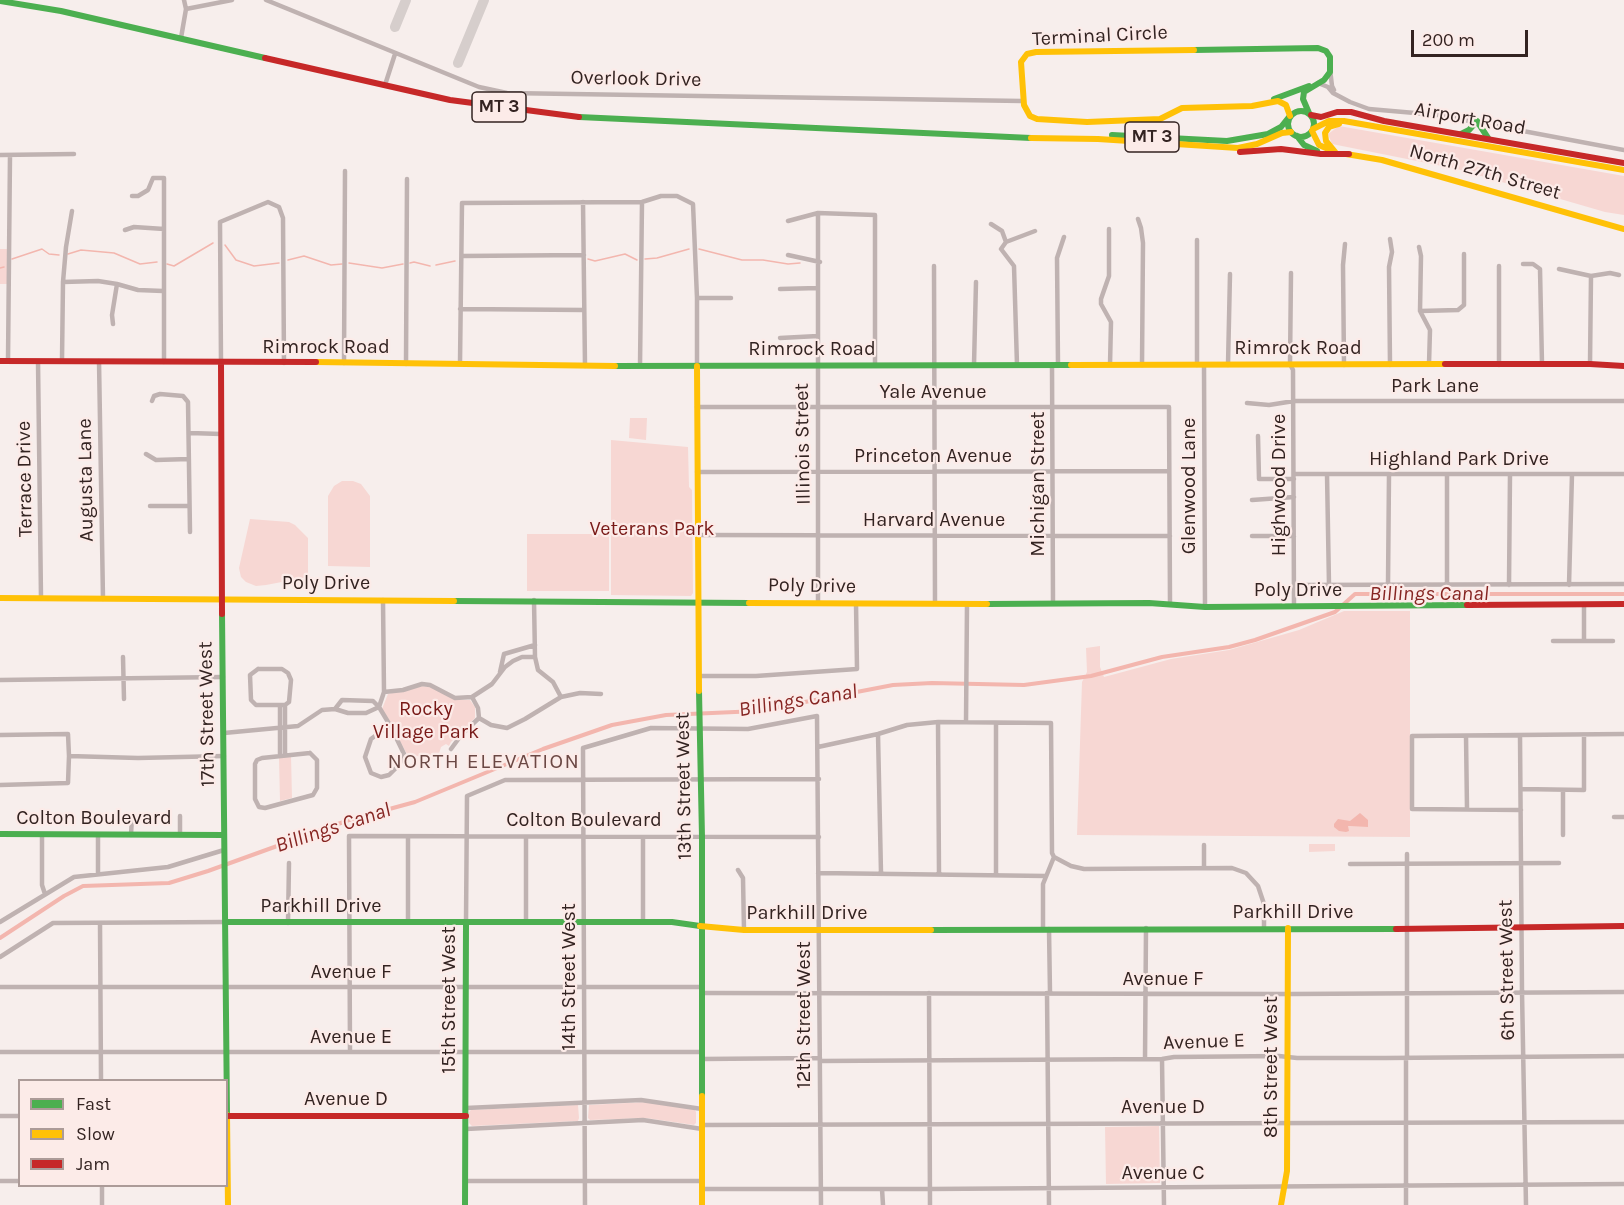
<!DOCTYPE html>
<html>
<head>
<meta charset="utf-8">
<style>
	body { margin:0 }
	#map { position:relative; width:1624px; height:1205px; overflow:hidden; background:#f7eeec; font-family:Karla,sans-serif }
	canvas { display:block }
	.legend { position:absolute; left:18px; top:1079px; width:210px; height:108px; box-sizing:border-box; background:#fcebe8; border:2px solid #ac9b98; margin:0; padding:8px 10px; list-style:none; font-size:18px; color:#332321 }
	.legend li { display:flex; align-items:center; gap:12px; height:30px }
	.legend b { width:30px; border:2px solid #ac9b98 }
	.scale { position:absolute; left:1411px; top:30px; width:117px; height:27px; box-sizing:border-box; border:3px solid #332321; border-top:0; padding-left:8px; font-size:18px; line-height:21px; white-space:nowrap; color:#332321; -webkit-text-stroke:4px #fcebe8; paint-order:stroke }
</style>
</head>
<body>
<div id="map">
<canvas width="1624" height="1205"></canvas>
<ul class="legend">
<li><b style="height:8px;background:#4caf50"></b>Fast</li>
<li><b style="height:8px;background:#ffc107"></b>Slow</li>
<li><b style="height:8px;background:#c62828"></b>Jam</li>
</ul>
<div class="scale">200 m</div>
</div>
<script>
const ctx = document.querySelector('canvas').getContext('2d');
ctx.lineJoin = 'round';
function fillPath(path, color) { ctx.fillStyle = color; ctx.fill(path, 'evenodd'); }
const shape = rows => new Path2D(rows.map(r => 'M' + r).join(''));
function stroke(path, color, width, dash) { ctx.strokeStyle = color; ctx.lineWidth = width; ctx.lineCap = dash ? 'butt' : 'round'; ctx.setLineDash(dash || []); ctx.stroke(path); }
function write(font, color, halo, rows, align = 'center') {
  ctx.font = font + ' Karla,sans-serif'; ctx.lineWidth = 4.5; ctx.setLineDash([]); ctx.textBaseline = 'middle'; ctx.strokeStyle = halo; ctx.fillStyle = color; for (const [text, x, y, turn = 0] of rows) {
    ctx.save(); ctx.translate(x, y); ctx.rotate((+turn || 0) * Math.PI / 180); ctx.textAlign = isNaN(turn) ? turn : align; if (halo) ctx.strokeText(text, 0, 0); ctx.fillText(text, 0, 0); ctx.restore();
  }
}
const green = shape([
	[1339,126,1624,176,1624,215,1605,212,1457,169,1332,144,1328,134],
	[0,249,7,249,7,284,0,284],
	[630,418,647,418,646,440,629,438],
	[611,440,688,447,689,487,692,490,693,593,691,596,611,595],
	[342,481,353,481,361,484,370,496,370,567,328,566,328,496,334,486],
	[250,519,289,522,295,525,308,538,308,577,266,585,256,586,246,582,241,577,239,568],
	[527,534,609,534,609,591,527,591],
	[1344,611,1410,611,1410,837,1077,835,1082,682,1087,672,1086,648,1100,646,1100,667,1104,677,1171,659,1229,650,1299,630],
	[420,686,431,687,456,700,470,700,475,707,475,718,451,742,449,746,446,744,441,747,437,760,407,754,382,709,388,694],
	[291,756,292,798,280,801,279,758],
	[1309,844,1335,844,1335,851,1309,852],
	[646,1102,694,1109,696,1112,696,1123,694,1125,646,1118,590,1120,588,1118,589,1105],
	[578,1105,579,1118,578,1121,472,1126,469,1123,469,1112,471,1110],
	[1159,1126,1160,1183,1106,1184,1105,1127]
]);
const water = shape([
	[1360,813,1368,820,1368,827,1350,826,1348,826,1349,831,1346,832,1339,831,1334,827,1334,824,1338,819,1350,821]
]);
const stream = shape([
	[225,245,236,260,254,266,279,263],
	[699,249,742,260,763,260,788,264,800,263],
	[68,254,81,250,114,253,140,264,157,262],
	[12,259,42,249,49,254,59,255],
	[588,259,595,261,625,254,637,260],
	[645,259,657,258,689,249],
	[288,260,304,256,331,265,342,264],
	[349,263,382,268,403,264],
	[410,263,414,262,430,266],
	[167,264,174,266,213,243],
	[436,265,455,261],
	[0,268,4,267]
]);
const canal = shape([
	[0,938,64,896,83,886,169,883,208,871,349,820,415,802,543,749,612,725,666,715,758,711,893,685,932,683,1024,685,1091,676,1162,657,1229,647,1255,640,1335,612,1355,594,1624,594]
]);
const taxiway = shape([
	[395,27,406,0],
	[458,63,484,0]
]);
const street = shape([
	[266,0,479,87,507,93,1022,101],
	[186,9,232,0],
	[181,38,186,9,184,0],
	[1330,69,1332,86,1334,90],
	[1318,83,1328,87,1333,93,1350,102,1369,109,1438,115,1624,150],
	[385,85,395,54],
	[0,155,74,154],
	[132,196,138,196,148,190,153,178,164,178,164,362],
	[583,202,585,366],
	[1138,219,1141,228,1143,243,1142,365],
	[788,221,818,213,875,215,875,365],
	[991,224,1002,231,1006,242],
	[1109,229,1109,276,1101,299,1101,304,1111,322,1110,365],
	[125,230,134,227,164,229],
	[1390,239,1392,252,1389,267,1390,365],
	[1197,240,1197,365],
	[1419,247,1421,256,1420,311,1430,330,1429,364],
	[788,255,820,262],
	[462,256,584,255],
	[1523,264,1533,264,1540,269,1542,364],
	[934,266,935,603],
	[1499,266,1499,365],
	[1559,269,1591,276,1590,364],
	[1291,273,1290,364,1293,370,1294,606],
	[1591,276,1610,273,1619,275],
	[63,282,98,281,117,284,138,290,163,291],
	[780,289,818,288],
	[697,298,731,298],
	[460,309,584,310],
	[1420,311,1458,310,1464,305,1464,254],
	[113,324,112,315,117,284],
	[780,338,818,336],
	[62,360,63,282,66,247,72,211],
	[8,361,10,155],
	[38,361,41,598],
	[99,361,103,599],
	[221,363,220,222,268,202,279,207,283,218,284,363],
	[344,363,345,171],
	[460,363,462,203,642,202,661,196,677,196,693,204,697,298,697,366],
	[406,364,407,179],
	[974,365,976,282],
	[1017,365,1014,266,1001,249,1006,242,1035,231],
	[1052,365,1053,602],
	[1058,365,1057,258,1064,237],
	[1204,365,1205,607],
	[1228,365,1230,274],
	[1344,365,1343,265,1345,244],
	[640,366,642,202],
	[152,401,154,396,160,394,183,396,188,402,190,532],
	[1247,403,1269,405,1294,401,1624,401],
	[697,407,1169,407,1170,604],
	[190,433,221,434],
	[1258,436,1259,479,1294,479],
	[146,454,156,460,189,459],
	[697,472,1169,471],
	[1294,474,1624,474],
	[1327,474,1329,585],
	[1252,500,1294,497],
	[150,506,189,506],
	[698,535,1170,536],
	[1252,536,1294,536],
	[1294,585,1624,584],
	[1388,585,1389,474],
	[1447,585,1447,474],
	[1509,585,1510,474],
	[1569,585,1572,474],
	[534,600,535,657,538,670,553,682,561,697],
	[818,603,818,213],
	[1584,605,1584,641],
	[1553,641,1613,641],
	[123,657,124,699],
	[258,669,282,669,288,673,291,680,289,702,285,705,256,705,251,700,250,675,258,669],
	[500,672,504,654,535,645],
	[699,676,756,676,857,669,856,603],
	[0,680,223,677],
	[384,692,403,690,422,684,430,685,455,698,472,697,492,684,505,667,513,661,522,657,535,657],
	[285,705,285,755],
	[280,706,280,756],
	[335,709,342,700,373,701,379,707,391,727],
	[479,718,491,725,507,728,525,719,561,697,580,693,601,694],
	[938,722,939,874],
	[966,722,967,604],
	[996,724,996,874],
	[391,727,404,754,399,765,389,775,381,777,371,773,365,757,371,739,383,730,391,727],
	[224,733,298,726,322,710,335,709,348,713,366,713,379,707,384,692,383,600],
	[878,734,881,873],
	[0,735,68,734,69,756,68,783,0,785],
	[1520,735,1522,992,1526,1205],
	[1466,736,1467,809],
	[818,747,878,734,907,725,938,722,1051,723,1052,853,1054,857,1043,884,1043,929],
	[451,749,462,734,479,718,478,708,472,697],
	[310,753,317,760,317,788,313,795,265,808,259,807,255,799,255,764,257,760,262,758,310,753],
	[69,756,138,758,224,756],
	[1521,789,1584,790,1584,735],
	[1563,790,1563,835],
	[1521,810,1412,809,1412,736,1624,734],
	[1614,817,1624,817],
	[42,835,42,885,45,894],
	[131,835,132,816],
	[180,835,180,816],
	[408,837,408,922],
	[526,837,526,922],
	[1407,854,1407,1058],
	[1054,857,1071,866,1084,869,1232,868,1246,873,1258,886,1264,904,1264,928],
	[1350,864,1559,863],
	[1204,868,1204,845],
	[738,870,743,878,744,930],
	[818,873,1046,876],
	[98,874,98,835],
	[0,922,74,877,168,867,224,850],
	[466,922,467,796,505,780,819,779],
	[643,922,643,837],
	[100,923,101,1080],
	[288,923,289,863],
	[1049,929,1050,993],
	[0,957,53,923,225,922],
	[0,987,702,987],
	[702,993,1292,994,1624,992],
	[929,993,930,1205],
	[1047,993,1049,1205],
	[0,1052,702,1052],
	[350,1052,349,836,819,837],
	[702,1059,820,1058],
	[1145,1059,1146,928],
	[1162,1059,1164,1205],
	[820,1061,1162,1059,1174,1057,1279,1056,1297,1058,1386,1058,1624,1056],
	[466,1108,641,1100,702,1109],
	[0,1116,20,1116],
	[702,1125,1624,1122],
	[466,1129,643,1120,702,1129],
	[0,1181,20,1181],
	[465,1181,702,1181],
	[102,1186,102,1205],
	[702,1189,930,1189,1624,1184],
	[882,1189,883,1205],
	[585,1205,583,748,651,728,748,729,817,716,821,1205],
	[1406,1205,1406,1058]
]);
const fast = shape([
	[0,1,61,11,265,58],
	[1194,50,1318,48,1326,51,1330,57,1330,72,1324,80,1304,92,1303,99,1309,113],
	[1274,99,1309,86],
	'1288 124a13 13 0 1 1 26 0a13 13 0 1 1-26 0Z',
	[579,117,1031,138],
	[1461,134,1469,130,1477,121,1488,138],
	[1112,135,1227,141,1268,134,1281,127,1289,117],
	[1297,136,1304,145,1317,151],
	[615,366,1071,365],
	[454,601,749,603],
	[987,604,1149,603,1205,607,1467,605],
	[222,614,227,1115],
	[699,691,702,837,702,1096],
	[0,834,224,835],
	[225,922,672,922,700,926],
	[931,930,1396,929],
	[465,1205,466,922]
]);
const slow = shape([
	[1194,50,1036,52,1027,54,1021,62,1024,105,1030,116,1037,119,1087,122,1160,119,1182,108,1252,106,1278,101,1286,105,1290,116],
	[1313,129,1329,121,1344,121,1624,170],
	[1312,131,1319,145,1335,152],
	[1031,138,1098,139,1238,148,1257,144,1282,133,1291,132],
	[1335,152,1326,141,1325,133,1329,127,1339,124],
	[1346,154,1382,160,1624,229],
	[316,362,615,366],
	[1071,365,1445,364],
	[697,366,699,691],
	[0,598,454,601],
	[749,603,987,604],
	[700,926,744,930,931,930],
	[702,1096,702,1205],
	[227,1115,228,1205],
	[1281,1205,1287,1171,1288,928]
]);
const jam = shape([
	[265,58,450,100,579,117],
	[1311,115,1321,117,1337,112,1351,112,1384,121,1624,163],
	[1240,152,1281,149,1321,154,1349,154],
	[0,361,316,362],
	[221,363,222,614],
	[1445,364,1590,364,1624,366],
	[1467,605,1624,604],
	[1396,929,1624,926],
	[228,1116,466,1116]
]);
const shields = [
	[499,107,54],
	[1152,137,54]
];
const shieldNames = [
	["MT 3",499,107],
	["MT 3",1152,137]
];
const streetNames = [
	["Terminal Circle",1100,36,-3],
	["Overlook Drive",636,79,1],
	["Airport Road",1470,119,10],
	["North 27th Street",1485,172,16],
	["Rimrock Road",326,347],
	["Rimrock Road",1298,348],
	["Rimrock Road",812,349],
	["Park Lane",1435,386],
	["Yale Avenue",933,392],
	["Illinois Street",803,444,-91],
	["Princeton Avenue",933,456],
	["Highland Park Drive",1459,459],
	["Terrace Drive",25,479,-91],
	["Augusta Lane",86,480,-91],
	["Michigan Street",1038,484,-90],
	["Highwood Drive",1279,485,-90],
	["Glenwood Lane",1189,486,-90],
	["Harvard Avenue",934,520],
	["Poly Drive",326,583],
	["Poly Drive",812,586,1],
	["Poly Drive",1298,590],
	["17th Street West",207,714,-91],
	["13th Street West",684,786,-91],
	["Colton Boulevard",94,818],
	["Colton Boulevard",584,820],
	["Parkhill Drive",321,906],
	["Parkhill Drive",1293,912],
	["Parkhill Drive",807,913],
	["6th Street West",1507,970,-91],
	["Avenue F",351,972],
	["14th Street West",569,977,-90],
	["Avenue F",1163,979],
	["15th Street West",449,1000,-90],
	["12th Street West",804,1015,-90],
	["Avenue E",351,1037],
	["Avenue E",1204,1042,-2],
	["8th Street West",1271,1067,-90],
	["Avenue D",346,1099],
	["Avenue D",1163,1107],
	["Avenue C",1163,1173]
];
const parkNames = [
	["Veterans Park",652,529],
	["Rocky",426,709],
	["Village Park",426,732]
];
const waterNames = [
	["Billings Canal",1429,594],
	["Billings Canal",798,701,-9],
	["Billings Canal",333,828,-18]
];
const neighbourhoodNames = [
	["NORTH ELEVATION",484,762]
];
fillPath(green, '#f7d7d3');
fillPath(water, '#f3b6ae');
stroke(stream, '#f3b6ae', 1.5);
stroke(canal, '#f3b6ae', 4);
stroke(taxiway, '#d6cecc', 10);
stroke(street, '#bfb2b1', 4.5);
stroke(fast, '#4caf50', 6);
stroke(slow, '#ffc107', 6);
stroke(jam, '#c62828', 6);
for (const [x, y, w] of shields) { const box = new Path2D(); box.roundRect(x - w / 2, y - 15, w, 30, 4.5); ctx.fillStyle = '#fcebe8'; ctx.fill(box); stroke(box, '#332321', 1.5); }
write('bold 18px', '#332321', null, shieldNames);
write('20px', '#332321', '#fcebe8', streetNames);
write('20px', '#781816', '#fcebe8', parkNames);
write('italic 21px', '#862522', '#fcebe8', waterNames);
ctx.letterSpacing = '1.5px';
write('21px', '#6b4844', '#fcebe8', neighbourhoodNames);
ctx.letterSpacing = '0px';
</script>
</body>
</html>
